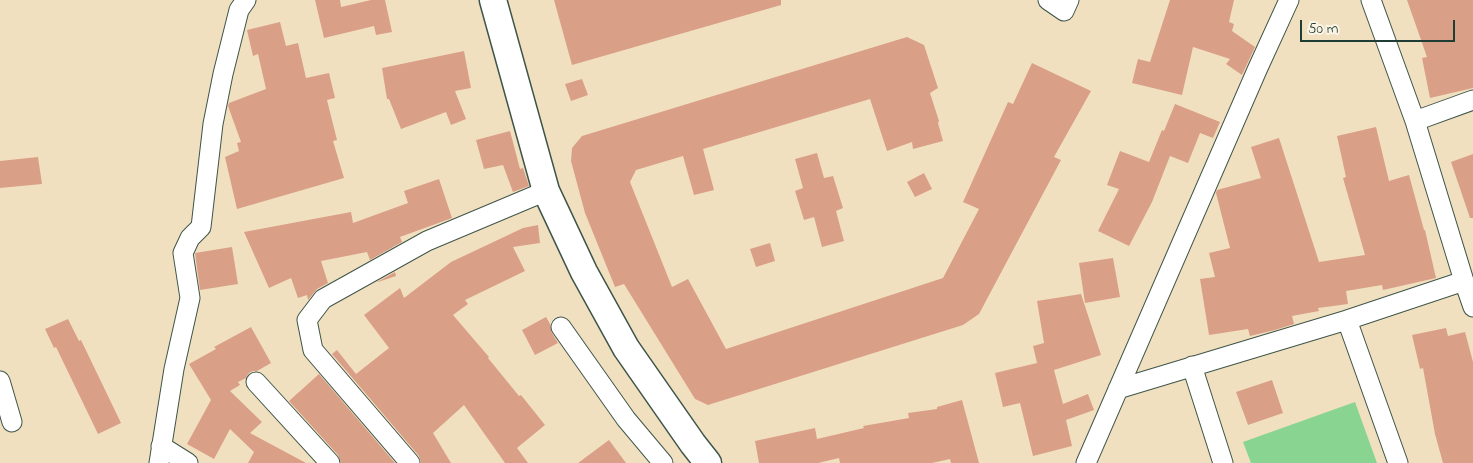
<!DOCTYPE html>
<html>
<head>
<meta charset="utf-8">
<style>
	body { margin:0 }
	#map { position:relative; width:1473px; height:463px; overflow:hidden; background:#f1e0bf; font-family:"Indie Flower",sans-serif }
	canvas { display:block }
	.scale { position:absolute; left:1300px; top:20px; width:155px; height:22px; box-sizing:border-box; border:2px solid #1f3d34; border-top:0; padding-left:6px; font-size:15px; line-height:18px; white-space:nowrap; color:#1f3d34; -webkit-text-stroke:4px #fcf5e5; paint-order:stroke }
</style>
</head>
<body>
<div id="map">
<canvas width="1473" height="463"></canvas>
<div class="scale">50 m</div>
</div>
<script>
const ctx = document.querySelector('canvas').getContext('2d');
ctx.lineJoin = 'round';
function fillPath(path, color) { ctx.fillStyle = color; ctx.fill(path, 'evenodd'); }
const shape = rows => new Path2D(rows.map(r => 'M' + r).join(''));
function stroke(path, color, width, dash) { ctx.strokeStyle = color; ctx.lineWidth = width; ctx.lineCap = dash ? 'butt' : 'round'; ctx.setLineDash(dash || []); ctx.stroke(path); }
const green = shape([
	[1355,402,1377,463,1251,463,1243,442]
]);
const building = shape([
	[315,0,340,0,341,7,371,0,385,0,392,32,376,35,374,26,324,38],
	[554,0,781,0,781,5,572,65],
	[1170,0,1234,0,1229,22,1234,24,1232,31,1255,47,1242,75,1226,64,1230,59,1193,47,1182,95,1132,83,1138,59,1150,62],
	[1407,0,1473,0,1473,88,1430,98,1422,58,1427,57],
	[280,22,286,46,298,43,306,78,329,73,335,98,327,100,337,140,333,141,344,178,237,209,225,157,239,151,237,143,241,142,228,106,229,103,266,89,258,54,253,56,247,30],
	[907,37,924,45,938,88,930,93,939,121,938,123,943,141,913,149,912,142,887,151,870,99,703,149,714,190,694,195,683,156,636,170,630,182,672,287,688,279,726,349,943,278,979,209,963,202,1008,102,1013,104,1032,63,1091,91,1054,157,1061,160,979,314,963,325,708,405,695,399,624,284,615,287,585,213,571,161,572,148,582,136],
	[464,51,471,88,455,91,466,119,451,125,446,112,401,129,389,99,387,99,382,68],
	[582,79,588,95,571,101,565,84],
	[1175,104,1220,122,1213,138,1200,133,1188,163,1170,156,1152,202,1129,246,1098,231,1119,189,1107,185,1120,151,1149,162,1162,130,1164,131],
	[1376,127,1389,181,1409,175,1424,230,1425,230,1436,278,1383,290,1382,285,1346,291,1348,304,1318,308,1319,311,1292,316,1294,324,1275,330,1250,336,1248,329,1209,335,1200,279,1215,277,1209,253,1230,248,1216,193,1217,190,1261,178,1251,147,1279,138,1319,262,1365,255,1343,178,1346,177,1337,136],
	[510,131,520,169,523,168,529,186,513,192,503,165,484,169,476,140],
	[817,153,824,178,833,176,843,208,836,211,844,241,822,247,814,217,804,220,795,191,803,188,795,159],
	[1473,154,1473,218,1470,218,1451,162],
	[38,157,42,184,0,188,0,161],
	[924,173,932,189,915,197,907,182],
	[439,179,452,218,400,237,402,242,370,260,367,252,321,261,328,283,317,289,308,300,307,295,298,298,291,278,269,288,244,232,351,212,353,223,408,203,404,191],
	[538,225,540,243,513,247,525,271,465,300,468,304,453,315,489,357,488,358,519,396,521,395,545,425,517,448,528,463,505,463,464,405,433,433,451,463,421,463,419,456,332,354,337,350,356,374,389,348,364,315,400,288,404,298,451,262,523,228],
	[770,243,775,261,756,267,750,249],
	[232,247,238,284,200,290,195,253],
	[1113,258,1120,297,1085,303,1079,263],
	[395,272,396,276,378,282,377,282],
	[1081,294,1101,355,1054,370,1063,404,1088,394,1094,410,1066,420,1072,446,1033,456,1020,403,1003,407,995,373,1037,363,1033,346,1044,343,1037,301],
	[546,317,550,324,552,333,558,343,535,355,522,330],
	[68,319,79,341,81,340,121,423,98,434,56,347,54,348,45,329],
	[251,327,271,363,257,371,253,371,249,373,246,378,238,382,240,385,230,391,262,422,250,433,306,463,248,463,254,452,230,429,214,459,187,444,211,400,189,364,216,349,214,347],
	[1446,328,1448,336,1465,332,1473,362,1473,463,1443,463,1435,434,1423,368,1420,369,1412,335],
	[319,374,395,463,341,463,338,455,289,401],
	[1272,380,1283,413,1248,425,1236,392],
	[962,400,979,463,951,463,950,459,932,463,840,463,839,458,818,463,759,463,755,441,815,428,817,439,864,428,863,426,909,418,908,413,937,409,937,407],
	[609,440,626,463,578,463]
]);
const minor = shape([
	[1048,0,1064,11,1069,0],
	[1371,0,1415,121,1464,281,1473,307],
	[1415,121,1473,100],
	[1347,320,1398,463],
	[561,327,626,419,663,463],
	[1192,366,1223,463],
	[0,381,12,422],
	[256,382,330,463],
	[1118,389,1347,320,1464,281],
	[161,446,188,463],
	[159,463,174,369,190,298,183,253,190,238,201,227,213,124,223,74,239,10,246,0],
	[410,463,313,350,307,320,323,299,427,241,546,191],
	[1086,463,1257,70,1289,0]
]);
const secondary = shape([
	[493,0,546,191,584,272,626,348,693,444,708,463]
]);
fillPath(green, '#89d491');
fillPath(building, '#da9f87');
stroke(minor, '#3e5549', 21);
stroke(secondary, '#3e5549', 29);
stroke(minor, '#fff', 19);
stroke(secondary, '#fff', 26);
</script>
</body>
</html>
